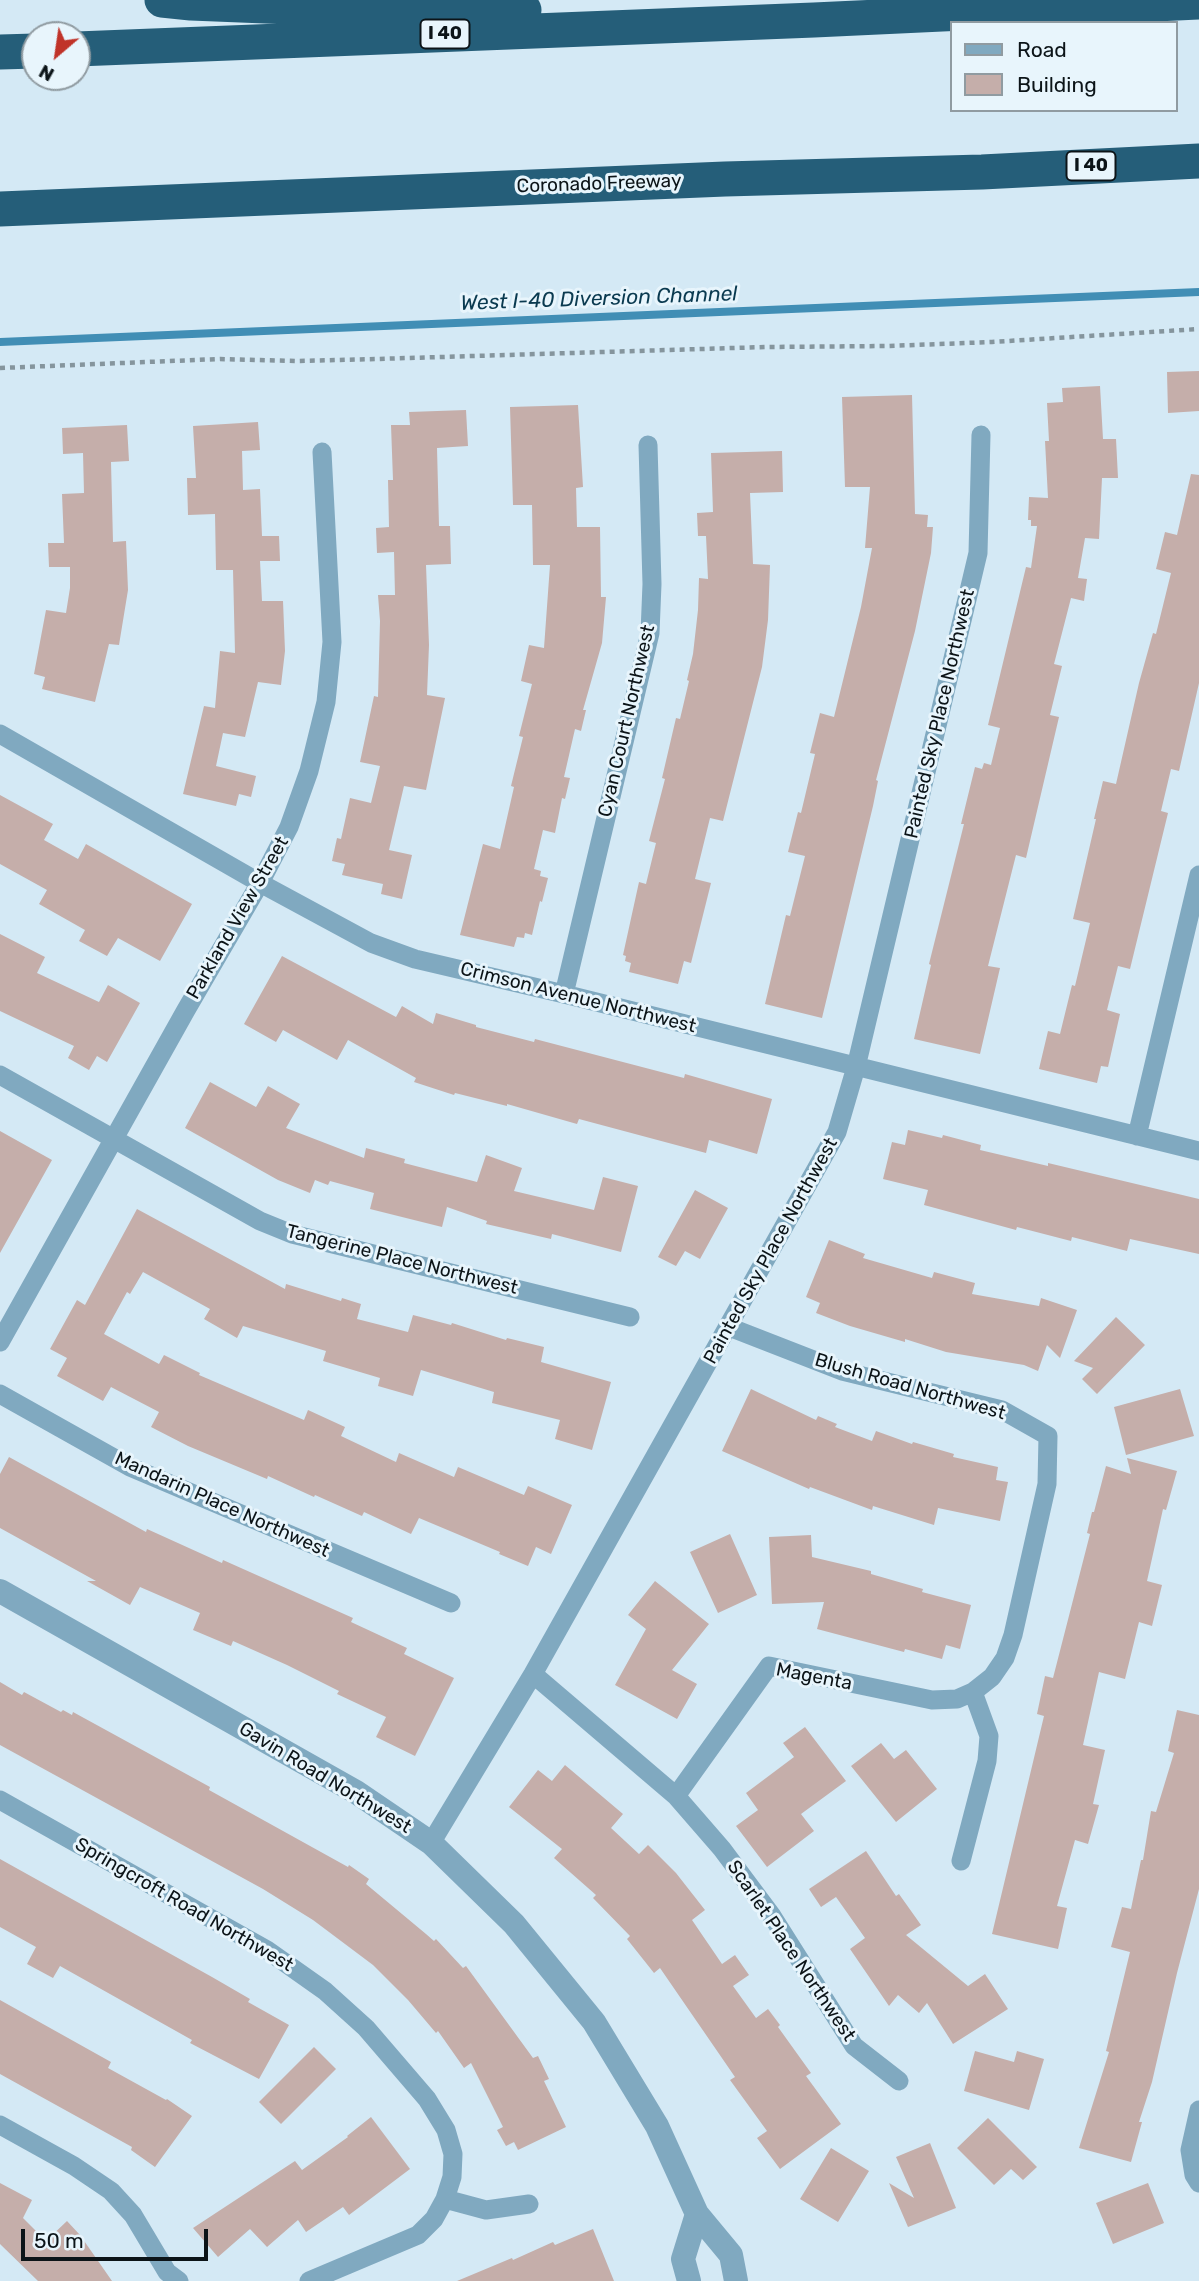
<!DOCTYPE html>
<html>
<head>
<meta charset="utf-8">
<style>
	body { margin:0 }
	#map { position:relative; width:1199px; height:2281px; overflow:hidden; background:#d4e9f5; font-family:Rubik,sans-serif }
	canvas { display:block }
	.legend { position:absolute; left:950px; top:21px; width:228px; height:91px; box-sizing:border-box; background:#e8f5fc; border:2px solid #909ba1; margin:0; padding:9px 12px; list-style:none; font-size:21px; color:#0c1418 }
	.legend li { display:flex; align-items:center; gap:14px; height:35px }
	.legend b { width:35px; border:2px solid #909ba1 }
	.north { position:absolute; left:21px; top:21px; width:70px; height:70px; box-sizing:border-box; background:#e8f5fc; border:2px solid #909ba1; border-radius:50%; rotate:209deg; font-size:19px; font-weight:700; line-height:28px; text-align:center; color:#0c1418 }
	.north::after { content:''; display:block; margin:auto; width:24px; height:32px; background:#c03329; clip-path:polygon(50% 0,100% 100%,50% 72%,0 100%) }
	.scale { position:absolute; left:21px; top:2229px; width:187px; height:32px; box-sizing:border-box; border:4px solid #0c1418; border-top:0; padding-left:9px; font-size:21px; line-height:24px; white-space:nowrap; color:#0c1418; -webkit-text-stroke:5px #e8f5fc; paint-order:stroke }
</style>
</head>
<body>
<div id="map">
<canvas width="1199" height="2281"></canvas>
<ul class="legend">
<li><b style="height:9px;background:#80a9c0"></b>Road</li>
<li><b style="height:19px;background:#c5aeaa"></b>Building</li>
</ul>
<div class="north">N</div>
<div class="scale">50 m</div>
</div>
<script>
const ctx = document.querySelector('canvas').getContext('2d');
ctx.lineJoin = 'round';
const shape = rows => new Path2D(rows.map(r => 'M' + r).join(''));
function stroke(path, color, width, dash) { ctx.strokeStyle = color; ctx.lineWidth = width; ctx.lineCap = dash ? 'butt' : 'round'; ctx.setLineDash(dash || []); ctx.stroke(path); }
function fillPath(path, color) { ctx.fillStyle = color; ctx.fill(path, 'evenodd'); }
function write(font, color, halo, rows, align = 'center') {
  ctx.font = font + ' Rubik,sans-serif'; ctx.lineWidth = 6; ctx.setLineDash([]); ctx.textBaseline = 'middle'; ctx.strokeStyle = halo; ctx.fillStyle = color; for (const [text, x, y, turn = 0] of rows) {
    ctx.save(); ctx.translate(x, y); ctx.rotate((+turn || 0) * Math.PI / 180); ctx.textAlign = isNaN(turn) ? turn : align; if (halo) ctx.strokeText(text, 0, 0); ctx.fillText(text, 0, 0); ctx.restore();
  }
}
const stream = shape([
	[0,342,1199,292]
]);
const building = shape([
	[1199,371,1199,411,1168,413,1167,372],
	[1100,386,1103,439,1116,439,1118,478,1102,478,1099,539,1085,538,1078,578,1087,579,1084,601,1071,598,1054,664,1062,666,1050,715,1059,717,1026,858,1016,855,988,966,1000,968,980,1054,914,1039,931,965,929,964,964,824,961,824,975,767,982,769,984,763,991,765,1000,728,988,725,1026,567,1031,568,1037,526,1031,526,1031,520,1028,520,1029,497,1048,498,1045,441,1049,441,1047,403,1063,402,1062,388],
	[912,395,915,514,928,515,927,527,933,527,931,553,915,631,876,780,878,781,873,806,822,1018,765,1004,786,915,790,916,805,856,788,852,798,812,801,813,815,754,810,753,820,713,834,717,861,607,872,548,865,548,870,487,845,487,842,397],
	[578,405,583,487,576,488,577,527,600,527,601,597,606,597,602,643,583,710,586,710,581,731,575,729,564,777,570,778,565,799,562,798,555,833,543,830,534,869,541,871,540,876,548,878,542,902,540,901,532,935,525,933,524,938,517,937,514,947,460,935,483,844,500,849,514,787,511,786,523,737,519,736,532,684,521,681,529,645,544,648,550,565,533,565,532,505,513,505,510,407],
	[466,410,468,446,437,448,439,526,450,526,451,564,426,565,429,645,427,695,445,698,426,790,404,786,389,850,412,855,402,899,381,894,383,884,342,875,345,864,332,861,337,838,341,839,350,798,371,803,380,766,360,762,374,696,378,697,380,621,378,595,395,595,394,552,377,553,376,528,389,527,388,480,393,480,391,425,410,425,409,412],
	[258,422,260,450,242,451,243,490,260,489,262,536,279,536,280,561,260,561,262,601,283,601,285,651,281,685,258,682,245,737,223,733,216,766,256,776,251,797,239,794,236,806,183,794,204,706,215,708,220,651,235,653,233,570,216,570,215,514,188,515,187,478,196,478,193,426],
	[127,425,129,461,111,462,113,542,126,541,128,590,119,645,109,644,95,702,42,689,45,677,34,674,46,610,66,613,70,588,70,567,49,567,48,543,64,543,62,494,84,493,83,453,63,454,62,428],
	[782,451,783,492,750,493,753,564,770,565,768,620,762,667,723,821,710,818,695,879,711,883,691,963,684,961,678,984,629,972,631,963,625,961,626,956,623,955,639,882,646,884,656,843,649,841,665,779,662,778,676,718,680,719,689,681,687,680,693,654,698,610,699,578,708,579,706,536,698,536,697,513,713,512,711,453],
	[1191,474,1199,475,1199,683,1179,771,1171,769,1161,811,1168,813,1130,969,1118,966,1107,1010,1120,1014,1108,1067,1101,1066,1097,1083,1039,1069,1048,1031,1060,1034,1072,985,1075,986,1090,923,1073,919,1096,819,1094,819,1103,781,1116,784,1139,683,1153,633,1156,634,1171,573,1156,569,1165,532,1177,535],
	[0,795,53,824,44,840,78,859,86,844,192,904,160,961,118,938,107,956,79,941,85,930,39,904,47,890,0,864],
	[0,934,45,957,37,973,99,1002,108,985,140,1003,107,1062,97,1056,89,1070,68,1058,74,1046,0,1011],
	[282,956,396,1017,402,1006,433,1024,436,1013,476,1025,476,1027,534,1042,535,1039,684,1078,685,1074,772,1099,757,1154,709,1140,706,1153,579,1119,577,1124,507,1104,507,1106,455,1093,454,1095,414,1082,416,1078,348,1040,337,1060,283,1030,276,1042,244,1024],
	[210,1082,256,1107,268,1086,300,1104,286,1128,364,1158,366,1148,405,1159,404,1163,477,1182,486,1155,522,1168,514,1191,594,1210,603,1177,638,1186,621,1252,552,1234,551,1239,486,1224,487,1221,447,1207,442,1227,370,1209,374,1193,330,1181,328,1185,315,1180,310,1193,278,1180,185,1128],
	[908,1130,942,1138,943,1135,981,1145,980,1150,1048,1166,1048,1163,1199,1199,1199,1254,1130,1239,1127,1251,1072,1237,1071,1241,1017,1227,1016,1230,924,1205,928,1190,883,1179,892,1142,905,1145],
	[0,1131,52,1160,0,1253],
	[695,1190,728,1208,700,1259,685,1251,676,1266,658,1257],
	[137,1209,285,1289,286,1284,341,1301,342,1298,361,1304,357,1319,408,1332,413,1315,451,1325,452,1323,506,1340,507,1338,544,1347,541,1362,611,1382,592,1450,555,1439,560,1420,492,1403,494,1392,421,1370,413,1396,378,1386,380,1378,323,1361,326,1351,243,1326,237,1338,204,1319,210,1309,143,1272,130,1294,127,1292,104,1334,159,1364,164,1355,200,1373,199,1375,304,1420,308,1410,345,1427,341,1436,396,1462,399,1453,454,1477,458,1467,524,1495,528,1486,572,1505,551,1554,536,1547,528,1566,499,1554,500,1552,419,1518,411,1534,364,1512,362,1516,315,1495,314,1497,268,1476,267,1479,188,1446,151,1427,159,1412,111,1387,103,1401,57,1376,67,1358,50,1349,77,1300,85,1305],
	[829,1240,865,1254,863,1258,932,1278,934,1272,975,1283,972,1294,1039,1306,1041,1298,1077,1310,1060,1358,1047,1345,1038,1371,1024,1365,946,1352,905,1339,905,1342,850,1326,816,1313,820,1303,806,1297],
	[1116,1317,1145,1345,1097,1394,1082,1379,1093,1368,1074,1361],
	[751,1389,816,1420,818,1416,837,1424,835,1427,872,1441,876,1431,912,1444,913,1442,954,1454,953,1457,998,1467,996,1480,1008,1482,1000,1521,938,1508,934,1525,873,1506,872,1510,810,1487,809,1489,722,1451],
	[1180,1389,1194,1436,1126,1455,1114,1407],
	[9,1457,146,1532,147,1529,222,1563,223,1560,353,1618,351,1622,407,1648,404,1654,454,1678,415,1756,376,1737,386,1717,337,1694,339,1691,287,1665,233,1641,231,1646,193,1630,200,1613,140,1587,130,1605,87,1581,96,1581,0,1528,0,1474],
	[1127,1458,1177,1471,1166,1510,1163,1509,1147,1581,1162,1585,1152,1626,1139,1622,1125,1679,1099,1672,1083,1745,1105,1750,1093,1804,1099,1805,1088,1844,1075,1840,1057,1906,1067,1908,1058,1949,992,1934,1044,1716,1037,1714,1045,1676,1053,1678,1090,1534,1087,1533,1092,1512,1094,1512,1106,1466,1131,1474],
	[730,1534,757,1595,718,1613,690,1552],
	[811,1535,812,1557,871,1571,871,1574,923,1589,922,1592,971,1605,960,1649,946,1645,942,1659,905,1649,904,1652,817,1629,824,1602,772,1604,769,1537],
	[655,1581,709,1624,672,1670,697,1684,677,1719,615,1685,646,1629,628,1615],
	[0,1682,22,1695,24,1692,61,1712,63,1710,72,1715,73,1712,210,1787,209,1790,348,1867,349,1865,369,1879,366,1884,426,1934,434,1941,436,1939,463,1968,466,1966,533,2058,538,2056,549,2079,544,2081,566,2127,518,2150,514,2142,506,2146,497,2130,503,2127,471,2063,464,2068,438,2031,436,2033,408,2000,373,1965,313,1920,263,1889,0,1745],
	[1177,1710,1199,1715,1199,1889,1177,1973,1152,2082,1139,2122,1142,2122,1131,2162,1079,2148,1109,2052,1106,2051,1130,1952,1111,1947,1122,1907,1131,1909,1141,1860,1143,1860,1151,1811,1156,1812,1174,1753,1168,1751],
	[805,1727,846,1781,801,1814,814,1831,767,1867,736,1826,758,1810,746,1793,794,1757,783,1743],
	[881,1743,894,1759,906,1750,937,1789,896,1822,851,1766],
	[565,1765,623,1814,611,1828,639,1854,648,1845,676,1873,705,1910,692,1920,722,1964,735,1955,749,1975,733,1986,756,2018,768,2009,780,2025,778,2027,811,2073,806,2076,841,2124,780,2169,757,2138,767,2131,730,2080,735,2077,660,1968,654,1973,627,1939,630,1936,593,1898,596,1895,554,1858,562,1849,509,1807,538,1770,552,1781],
	[866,1851,896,1896,899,1894,921,1925,906,1935,968,1986,985,1974,1008,2009,953,2044,927,2003,919,2013,898,1995,889,2006,850,1949,865,1938,836,1897,821,1907,809,1889],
	[0,1859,212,1977,250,1999,248,2002,289,2025,259,2079,190,2043,192,2040,60,1966,53,1978,27,1964,36,1947,0,1927],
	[0,2000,111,2062,108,2068,166,2100,167,2099,192,2116,155,2167,131,2150,132,2147,0,2074],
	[314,2047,336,2069,281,2124,259,2102],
	[975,2051,1014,2062,1017,2051,1044,2059,1029,2110,964,2091],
	[371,2117,410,2169,349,2215,343,2207,306,2232,298,2220,267,2247,250,2229,218,2257,193,2228,295,2161,302,2170,348,2137,347,2136],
	[988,2118,1037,2167,1023,2180,1011,2169,994,2185,957,2148],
	[930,2143,956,2208,908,2227,889,2183,914,2198,896,2157],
	[831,2148,869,2171,838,2222,800,2199],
	[0,2183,32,2200,23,2218,46,2241,67,2221,80,2235,112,2281,38,2281,0,2244],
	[1148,2183,1164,2223,1113,2244,1096,2203],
	[593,2229,614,2281,457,2281,512,2258,513,2260,553,2242,555,2245]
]);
const path = shape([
	[0,368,220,359,295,361,376,359,766,347,888,346,992,342,1199,329]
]);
const minor = shape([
	[0,734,260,883,371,943,415,959,564,994,1199,1151],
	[564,994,650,633,652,584,648,445],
	[0,1075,260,1221,292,1234,630,1317],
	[1137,1136,1199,875],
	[729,1327,842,1371,1002,1410,1048,1436,1047,1484,1013,1635,1005,1658,992,1677,973,1692,989,1736,987,1761,961,1861],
	[0,1342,186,1010,260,883,289,827,309,771,326,702,332,642,322,452],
	[0,1394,130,1467,451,1603],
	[533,1674,676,1796,722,1849,772,1916,854,2046,899,2081],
	[676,1796,769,1666,932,1700,957,1699,973,1692],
	[0,1800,267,1950,325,1991,366,2028,427,2099,446,2130,453,2154,452,2177,445,2199],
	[431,1843,533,1674,837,1132,856,1067,978,553,981,435],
	[1199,2110,1190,2150,1194,2175,1199,2183],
	[0,2125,74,2166,111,2191,133,2215,167,2272,179,2281],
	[309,2281,418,2235,434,2219,445,2199,486,2210,529,2204]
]);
const tertiary = shape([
	[0,1591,356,1792,431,1843,514,1924,594,2022,657,2126,697,2214,731,2255,736,2281],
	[689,2281,683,2259,697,2214]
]);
const motorway = shape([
	[162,0,191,3,315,8,524,10],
	[77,49,814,20,1199,2],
	[0,52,35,51],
	[0,209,725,179,982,172,1199,161]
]);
const shields = [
	[445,34,49],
	[1091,166,49]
];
const shieldNames = [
	["I 40",445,34],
	["I 40",1091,166]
];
const streetNames = [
	["Coronado Freeway",599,184,-2],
	["Painted Sky Place Northwest",940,714,-77],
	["Cyan Court Northwest",627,721,-77],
	["Parkland View Street",238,918,-60],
	["Crimson Avenue Northwest",578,998,14],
	["Painted Sky Place Northwest",771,1251,-61],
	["Tangerine Place Northwest",402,1260,14],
	["Blush Road Northwest",910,1387,16],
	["Mandarin Place Northwest",222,1505,24],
	["Magenta",814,1677,11],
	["Gavin Road Northwest",325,1778,31],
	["Springcroft Road Northwest",184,1905,30],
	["Scarlet Place Northwest",791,1951,56]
];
const waterNames = [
	["West I-40 Diversion Channel",599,299,-2]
];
stroke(stream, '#418eb5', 8);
fillPath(building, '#c5aeaa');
stroke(path, '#85959d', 4.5, [5, 5]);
stroke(minor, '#80a9c0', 19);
stroke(tertiary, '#80a9c0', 24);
stroke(motorway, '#255e79', 35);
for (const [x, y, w] of shields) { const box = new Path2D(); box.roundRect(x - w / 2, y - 14.5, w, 29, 5); ctx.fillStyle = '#e8f5fc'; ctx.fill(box); stroke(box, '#0c1418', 2); }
write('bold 18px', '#0c1418', null, shieldNames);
write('19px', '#0c1418', '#e8f5fc', streetNames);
write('italic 21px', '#0a3a50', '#e8f5fc', waterNames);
</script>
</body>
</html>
